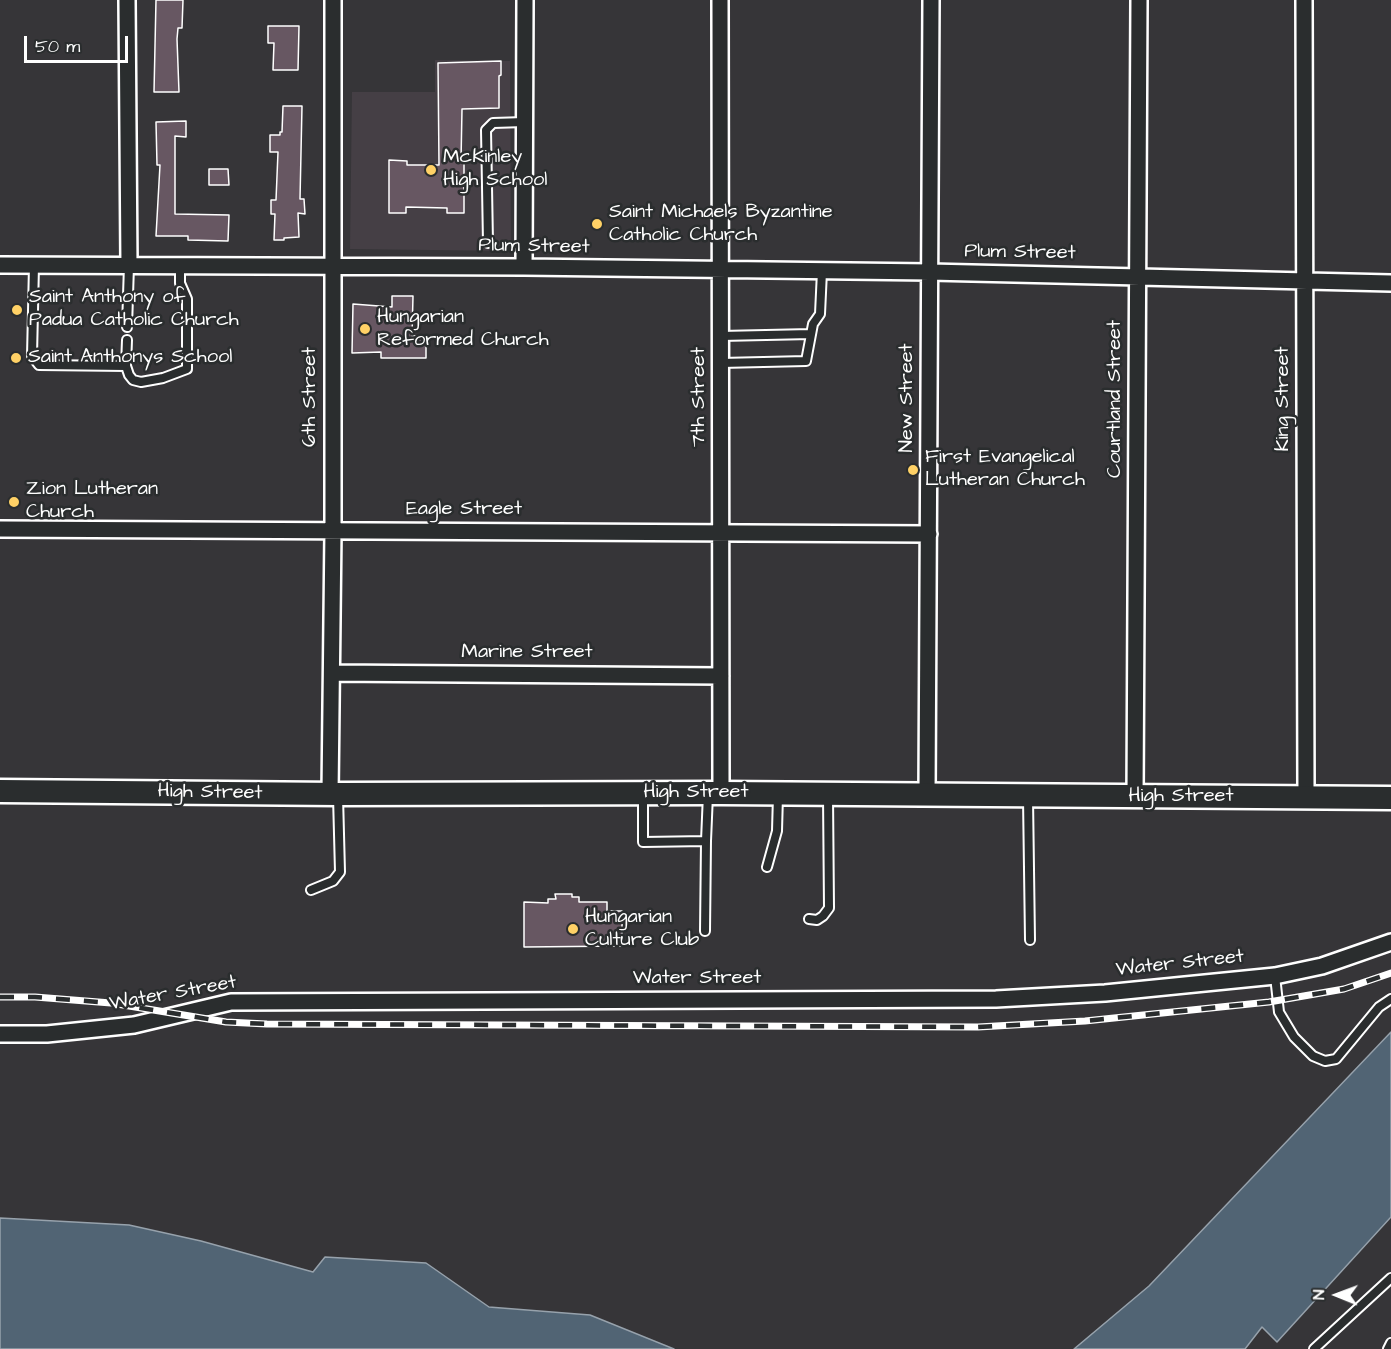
<!DOCTYPE html>
<html>
<head>
<meta charset="utf-8">
<style>
	body { margin:0 }
	#map { position:relative; width:1391px; height:1349px; overflow:hidden; background:#363538; font-family:"Architects Daughter",sans-serif }
	canvas { display:block }
	.north { position:absolute; left:1307px; top:1265px; width:60px; height:60px; -webkit-text-stroke:4px #2a2d2e; paint-order:stroke; rotate:271deg; font-size:16px; font-weight:700; line-height:24px; text-align:center; color:#fff }
	.north::after { content:''; display:block; margin:auto; width:21px; height:27px; background:#fff; clip-path:polygon(50% 0,100% 100%,50% 72%,0 100%) }
	.scale { position:absolute; left:24px; top:36px; width:104px; height:27px; box-sizing:border-box; border:3px solid #fff; border-top:0; padding-left:8px; font-size:18px; line-height:21px; white-space:nowrap; color:#fff; -webkit-text-stroke:4px #2a2d2e; paint-order:stroke }
</style>
</head>
<body>
<div id="map">
<canvas width="1391" height="1349"></canvas>
<div class="north">N</div>
<div class="scale">50 m</div>
</div>
<script>
const ctx = document.querySelector('canvas').getContext('2d');
ctx.lineJoin = 'round';
function fillPath(path, color) { ctx.fillStyle = color; ctx.fill(path, 'evenodd'); }
const shape = rows => new Path2D(rows.map(r => 'M' + r).join(''));
function stroke(path, color, width, dash) { ctx.strokeStyle = color; ctx.lineWidth = width; ctx.lineCap = dash ? 'butt' : 'round'; ctx.setLineDash(dash || []); ctx.stroke(path); }
function write(font, color, halo, rows, align = 'center') {
  ctx.font = font + ' "Architects Daughter",sans-serif'; ctx.lineWidth = 5; ctx.setLineDash([]); ctx.textBaseline = 'middle'; ctx.strokeStyle = halo; ctx.fillStyle = color; for (const [text, x, y, turn = 0] of rows) {
    ctx.save(); ctx.translate(x, y); ctx.rotate((+turn || 0) * Math.PI / 180); ctx.textAlign = isNaN(turn) ? turn : align; if (halo) ctx.strokeText(text, 0, 0); ctx.fillText(text, 0, 0); ctx.restore();
  }
}
const built = shape([
	[435,60,510,61,511,251,350,249,352,92,435,92]
]);
const water = shape([
	[1391,1032,1391,1217,1277,1342,1262,1327,1245,1349,1074,1349,1149,1286,1391,1032],
	[0,1218,129,1225,201,1241,313,1272,325,1257,426,1263,489,1307,590,1315,674,1349,0,1349,0,1218]
]);
const building = shape([
	[156,0,183,0,182,28,178,28,177,39,179,92,154,92,156,0],
	[268,26,299,26,298,70,273,70,274,43,268,43,268,26],
	[501,61,501,75,499,76,499,108,462,109,461,161,464,161,464,213,447,213,447,208,406,207,406,213,389,213,389,160,407,161,407,165,439,165,438,63,501,61],
	[283,106,302,106,300,199,304,199,305,214,298,213,299,237,284,238,284,240,274,240,275,214,271,214,271,200,276,200,278,152,270,152,270,135,280,135,280,132,282,132,283,106],
	[186,121,186,137,175,136,175,214,229,215,228,241,188,240,188,236,156,236,160,165,157,165,156,122,186,121],
	[209,169,228,169,229,185,209,185,209,169],
	[392,296,413,296,412,336,426,336,426,358,381,358,381,352,352,353,353,304,392,307,392,296],
	[555,894,572,894,572,897,579,897,579,902,607,902,607,911,622,911,622,946,524,947,524,902,548,903,548,899,556,899,555,894]
]);
const lane = shape([
	[488,243,486,130,493,123,525,122],
	[34,265,32,356,39,365,126,366,127,340],
	[127,327,129,265],
	[721,336,811,334],
	[721,363,806,361,813,324,820,314,822,271],
	[126,366,129,375,133,380,141,382,163,378,187,369,187,299,180,283,180,265],
	[643,796,643,842,706,841,708,794],
	[1028,798,1030,940],
	[767,867,777,831,778,795],
	[311,890,333,881,340,872,338,796],
	[809,919,817,920,823,916,829,908,828,796],
	[705,931,706,841],
	[1275,976,1279,1012,1294,1037,1313,1056,1325,1061,1336,1059,1379,1007,1391,999],
	[1314,1349,1391,1278],
	[1388,1349,1391,1343]
]);
const street = shape([
	[127,0,129,265],
	[720,0,721,793],
	[1304,0,1306,797],
	[0,265,524,267,930,272,1391,283],
	[524,267,525,0],
	[0,529,929,534],
	[332,673,721,676],
	[330,794,333,530,333,0],
	[927,795,931,0],
	[1135,797,1139,0],
	[0,1034,47,1034,134,1025,231,1002,996,999,1105,993,1275,976,1322,966,1391,942]
]);
const secondary = shape([
	[0,791,338,794,721,793,1391,798]
]);
const rail = shape([
	[0,997,35,997,111,1003,226,1022,267,1024,978,1027,1085,1021,1269,1002,1344,989,1391,973]
]);
const markers = [
	[431,170,6,"#ffd166"],
	[597,224,6,"#ffd166"],
	[17,310,6,"#ffd166"],
	[365,329,6,"#ffd166"],
	[16,358,6,"#ffd166"],
	[913,470,6,"#ffd166"],
	[14,502,6,"#ffd166"],
	[573,929,6,"#ffd166"]
];
const poiNames = [
	["McKinley",443,158],
	["High School",443,181],
	["Saint Michaels Byzantine",609,213],
	["Catholic Church",609,236],
	["Saint Anthony of",29,298],
	["Padua Catholic Church",29,321],
	["Hungarian",377,318],
	["Reformed Church",377,341],
	["Saint Anthonys School",28,358],
	["First Evangelical",925,458],
	["Lutheran Church",925,481],
	["Zion Lutheran",26,490],
	["Church",26,513],
	["Hungarian",585,918],
	["Culture Club",585,941]
];
const streetNames = [
	["Plum Street",534,247,1],
	["Plum Street",1020,253,1],
	["6th Street",311,397,-90],
	["7th Street",700,397,-90],
	["New Street",908,398,-90],
	["Courtland Street",1116,399,-90],
	["King Street",1284,399,-90],
	["Eagle Street",464,510],
	["Marine Street",527,653],
	["High Street",210,793,1],
	["High Street",696,793],
	["High Street",1181,797],
	["Water Street",1180,964,-6],
	["Water Street",697,979],
	["Water Street",173,994,-10]
];
fillPath(built, '#453f45');
fillPath(water, '#516474');
stroke(water, '#97a2ac', 1.5);
fillPath(building, '#675762');
stroke(building, '#fff', 1.5);
stroke(lane, '#fff', 12);
stroke(street, '#fff', 20);
stroke(secondary, '#fff', 27);
stroke(lane, '#2a2d2e', 8);
stroke(street, '#2a2d2e', 15);
stroke(secondary, '#2a2d2e', 22);
stroke(rail, '#fff', 7);
stroke(rail, '#2a2d2e', 4.5, [14]);
for (const [x, y, r, color] of markers) { const dot = new Path2D(); dot.arc(x, y, r, 0, 2 * Math.PI); ctx.fillStyle = color; ctx.fill(dot); stroke(dot, '#2a2d2e', 2); }
write('20px', '#fff', '#2a2d2e', poiNames, 'left');
write('20px', '#fff', '#2a2d2e', streetNames);
</script>
</body>
</html>
